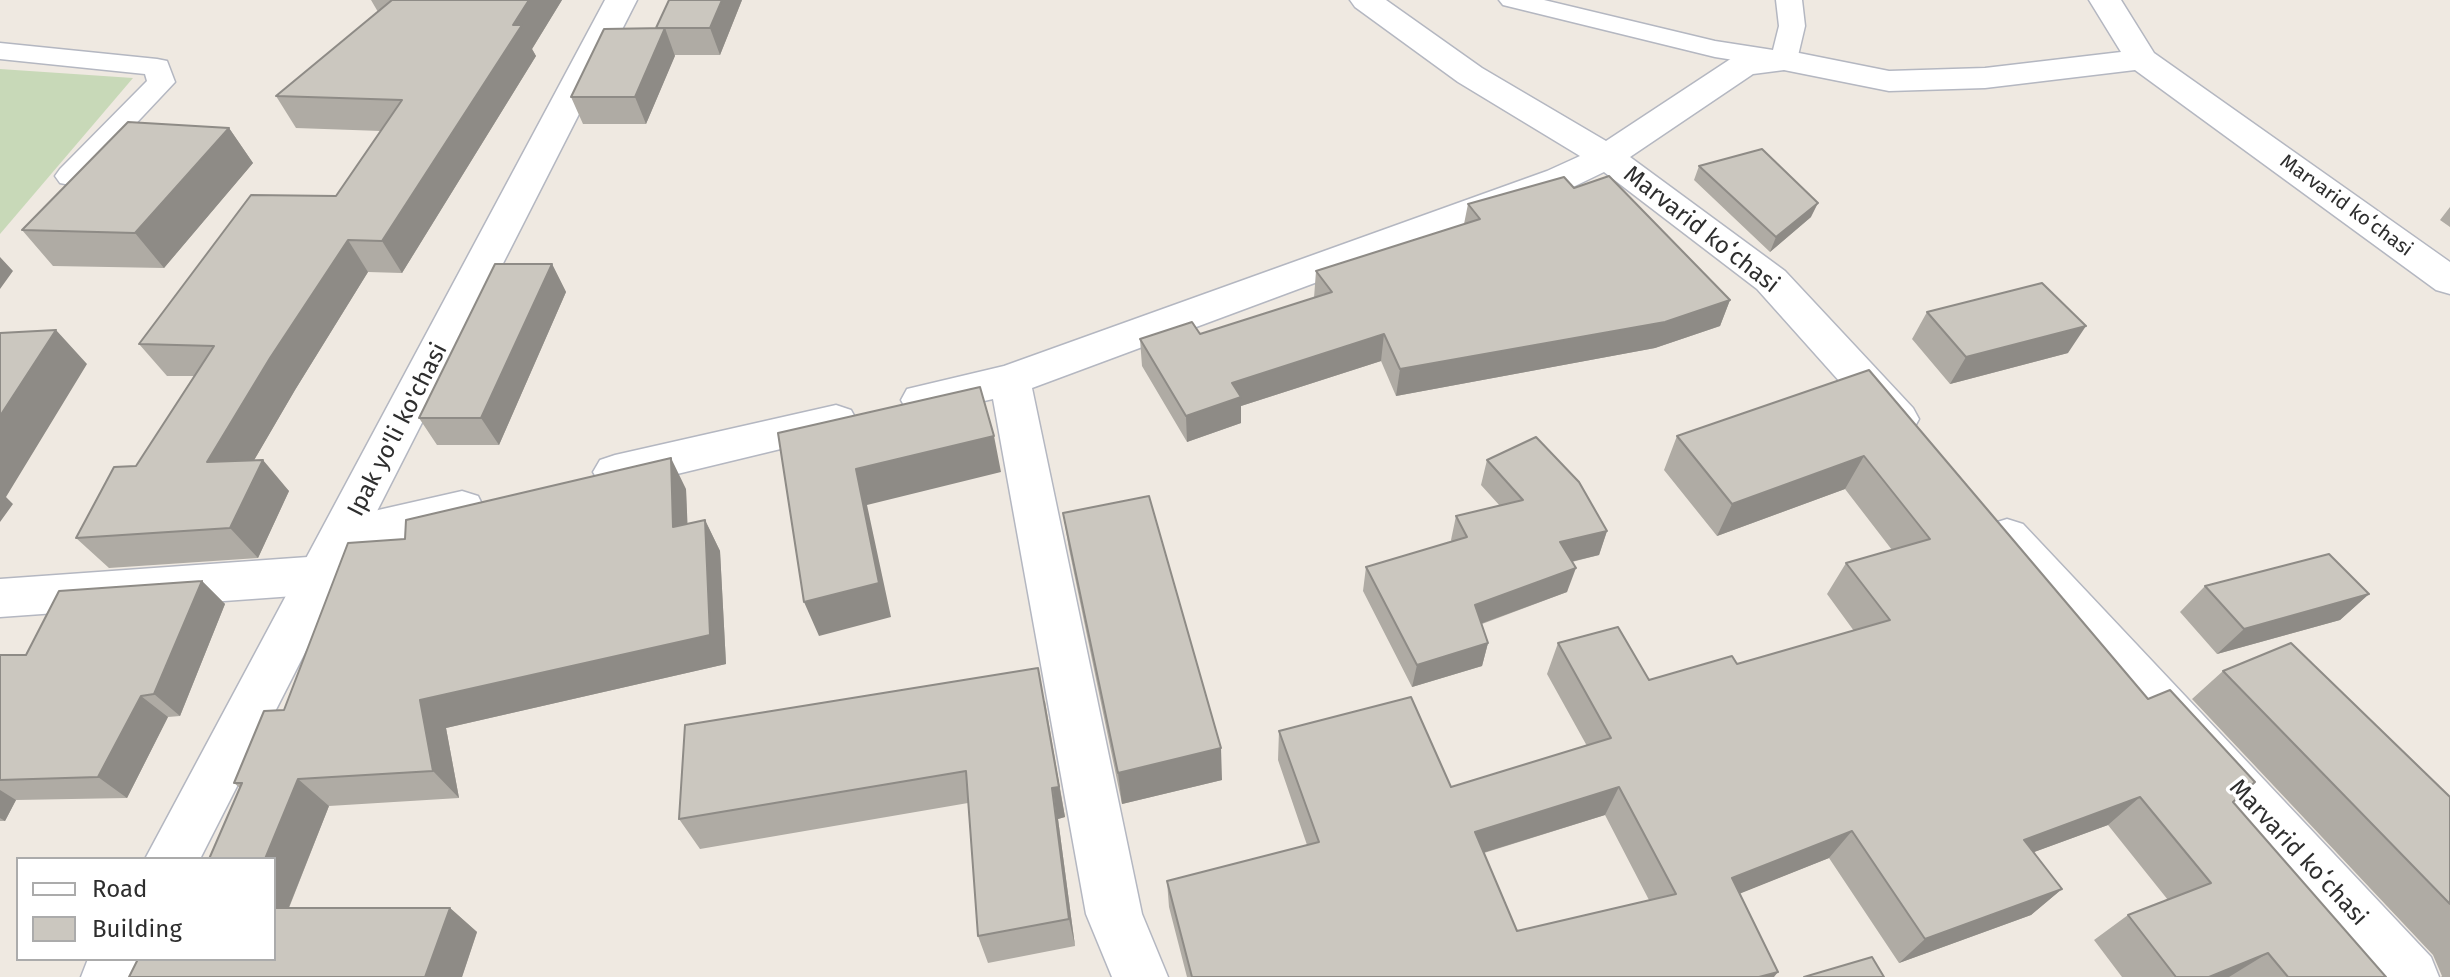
<!DOCTYPE html>
<html>
<head>
<meta charset="utf-8">
<style>
	body { margin:0 }
	#map { position:relative; width:2450px; height:977px; overflow:hidden; background:#efe9e1; font-family:"Fira Sans",sans-serif }
	canvas { display:block }
	.legend { position:absolute; left:16px; top:857px; width:260px; height:104px; box-sizing:border-box; background:#fff; border:2px solid #ababab; margin:0; padding:10px 14px; list-style:none; font-size:24px; color:#2e2e2e }
	.legend li { display:flex; align-items:center; gap:16px; height:40px }
	.legend b { width:40px; border:2px solid #ababab }
</style>
</head>
<body>
<div id="map">
<canvas width="2450" height="977"></canvas>
<ul class="legend">
<li><b style="height:10px;background:#fff"></b>Road</li>
<li><b style="height:22px;background:#cbc7bf"></b>Building</li>
</ul>
</div>
<script>
const ctx = document.querySelector('canvas').getContext('2d');
ctx.lineJoin = 'round';
function fillPath(path, color) { ctx.fillStyle = color; ctx.fill(path, 'evenodd'); }
const shape = rows => new Path2D(rows.map(r => 'M' + r).join(''));
function stroke(path, color, width, dash) { ctx.strokeStyle = color; ctx.lineWidth = width; ctx.lineCap = dash ? 'butt' : 'round'; ctx.setLineDash(dash || []); ctx.stroke(path); }
function write(font, color, halo, rows, align = 'center') {
  ctx.font = font + ' "Fira Sans",sans-serif'; ctx.lineWidth = 7; ctx.setLineDash([]); ctx.textBaseline = 'middle'; ctx.strokeStyle = halo; ctx.fillStyle = color; for (const [text, x, y, turn = 0] of rows) {
    ctx.save(); ctx.translate(x, y); ctx.rotate((+turn || 0) * Math.PI / 180); ctx.textAlign = isNaN(turn) ? turn : align; if (halo) ctx.strokeText(text, 0, 0); ctx.fillText(text, 0, 0); ctx.restore();
  }
}
const cemetery = shape([
	[0,69,133,78,0,234]
]);
const service = shape([
	[1499,0,1544,0,1715,41,1773,50,1779,26,1776,0,1802,0,1805,26,1797,60,1793,66,1784,68,1715,57,1503,5,1499,0],
	[0,43,157,59,167,61,175,82,80,183,70,185,60,183,55,176,60,169,147,81,145,74,0,59,0,43]
]);
const minor = shape([
	[1350,0,1386,0,1482,68,1606,141,1732,58,1744,55,1784,50,1889,71,1985,68,2121,52,2089,0,2121,0,2154,53,2450,262,2450,294,2436,290,2135,70,1985,88,1889,91,1784,70,1753,74,1630,157,1785,271,1913,408,1919,419,1913,430,1898,435,1883,430,1757,289,1604,172,1573,187,1032,388,1142,914,1168,977,1112,977,1086,914,993,399,922,415,907,411,901,400,907,389,1004,366,1547,171,1580,156,1458,82,1355,7,1350,0],
	[836,405,851,410,857,421,851,432,615,489,600,484,593,472,600,460,615,455,836,405],
	[462,491,478,496,484,508,478,520,343,554,327,549,320,536,327,523,343,518,462,491],
	[2007,519,2023,524,2431,957,2439,977,2373,977,1991,550,1984,537,1991,524,2007,519],
	[322,556,338,562,345,575,338,588,322,594,0,617,0,579,322,556]
]);
const secondary = shape([
	[605,0,637,0,200,859,145,859,605,0],
	[88,959,147,959,140,977,81,977,88,959]
]);
const wall = shape([
	[371,0,562,0,532,49,536,56,402,273,368,272,295,390,254,460,289,491,258,558,109,568,76,538,136,466,194,376,167,376,139,344,336,196,381,131,296,128,276,96,378,12],
	[742,0,720,55,675,55,646,124,583,124,571,97,656,28],
	[229,128,253,163,164,268,53,266,22,230],
	[1699,166,1811,217,1770,252,1694,180],
	[1574,188,1730,300,1720,326,1655,348,1396,396,1381,361,1241,406,1241,423,1187,442,1142,366,1140,339,1200,334,1314,298,1316,271,1464,224,1468,204],
	[2450,207,2450,227,2440,220],
	[552,264,566,292,499,445,437,445,419,418],
	[1927,312,2068,353,1950,384,1912,339],
	[1869,370,2233,802,2386,977,2122,977,2094,940,2128,915,2168,900,2108,825,2034,852,2062,889,2031,915,1899,963,1829,858,1740,893,1774,977,1187,977,1169,907,1167,881,1307,845,1278,760,1279,731,1451,787,1587,746,1547,674,1558,643,1649,680,1737,664,1854,631,1827,594,1846,563,1892,550,1845,489,1717,536,1664,470,1677,436],
	[1605,815,1649,900,1517,931,1484,853],
	[1487,460,1607,531,1599,555,1572,562,1567,592,1482,624,1488,643,1482,666,1412,687,1363,591,1366,567,1452,542,1451,540,1456,516,1500,506,1481,485],
	[686,489,687,524,705,520,720,551,726,664,446,728,459,798,329,806,289,908,450,908,477,932,462,977,129,977,274,959,240,788,234,783,284,710,405,539],
	[1063,513,1222,780,1122,804,1069,549],
	[202,581,225,604,180,716,168,717,127,798,16,800,5,821,0,821,0,655,26,655],
	[2205,586,2369,594,2340,620,2217,654,2180,612],
	[2223,671,2450,797,2450,977,2441,977,2442,976,2433,955,2192,699],
	[1045,701,1065,817,1058,819,1075,946,988,963,978,936,968,803,700,849,679,819]
]);
const shadedWall = shape([
	[529,0,562,0,532,49,536,56,402,273,382,241],
	[722,0,742,0,720,55,710,28],
	[665,28,675,56,646,124,635,97],
	[229,128,253,163,164,268,135,233],
	[1818,203,1811,217,1770,252,1776,237],
	[348,240,368,272,295,390,235,493,207,462,270,358],
	[0,257,13,271,0,289],
	[552,264,566,292,499,445,481,418],
	[1730,300,1720,326,1655,348,1396,396,1400,369],
	[2086,326,2068,353,1950,384,1966,357],
	[56,330,87,364,6,497,13,504,0,522,0,416],
	[1384,334,1381,361,1241,406,1241,423,1187,442,1186,416,1232,383],
	[994,436,1001,472,867,505,891,617,819,636,804,602,856,469],
	[1864,456,1845,489,1717,536,1732,504],
	[671,458,686,489,689,558,673,527],
	[263,460,289,491,258,558,230,528],
	[705,520,720,551,726,664,446,728,459,798,433,771,420,700],
	[1607,531,1599,555,1553,566,1560,542],
	[1576,568,1567,592,1469,628,1475,605],
	[202,581,225,604,180,716,154,694],
	[2369,594,2340,620,2217,654,2244,629],
	[1488,643,1482,666,1412,687,1417,665],
	[1038,668,1065,817,1058,819,1075,946,1069,919],
	[141,696,168,717,127,798,98,777],
	[1221,748,1222,780,1122,804,1118,773],
	[298,779,329,806,279,932,274,928,274,859,265,859],
	[1619,787,1605,815,1466,858,1475,832],
	[0,790,16,800,5,821,0,818],
	[2140,797,2108,825,1996,866,2024,840],
	[1852,831,1829,858,1714,904,1732,878],
	[2062,889,2031,915,1899,963,1925,939],
	[450,908,477,932,462,977,425,977],
	[2268,953,2229,977,2209,977],
	[1778,972,1774,977,1759,977]
]);
const building = shape([
	[392,0,529,0,513,25,522,25,382,241,348,240,270,358,207,462,263,460,230,528,76,538,114,467,136,466,214,346,139,344,251,195,336,196,402,100,276,96,392,0],
	[669,0,722,0,710,28,656,28,669,0],
	[665,28,635,97,571,97,604,29,665,28],
	[128,122,229,128,135,233,22,230,128,122],
	[1762,149,1818,203,1776,237,1699,166,1762,149],
	[1609,176,1730,300,1665,322,1400,369,1384,334,1232,383,1241,397,1186,416,1140,339,1192,322,1200,334,1332,292,1316,271,1480,219,1468,204,1564,177,1574,188,1609,176],
	[495,264,552,264,481,418,419,418,495,264],
	[2042,283,2086,326,1966,357,1927,312,2042,283],
	[56,330,0,416,0,333,56,330],
	[1869,370,2148,699,2170,690,2255,782,2233,802,2386,977,2288,977,2268,953,2209,977,2176,977,2128,915,2211,883,2140,797,2024,840,2062,889,1925,939,1852,831,1732,878,1778,972,1759,977,1192,977,1167,881,1319,842,1279,731,1411,697,1451,787,1611,738,1558,643,1618,627,1649,680,1732,656,1737,664,1890,620,1846,563,1930,539,1864,456,1732,504,1677,436,1869,370],
	[1619,787,1676,894,1517,931,1475,832,1619,787],
	[980,387,994,436,856,469,879,583,804,602,778,433,980,387],
	[1536,437,1579,482,1607,531,1560,542,1576,568,1475,605,1488,643,1417,665,1366,567,1467,537,1456,516,1523,500,1487,460,1536,437],
	[671,458,673,527,705,520,710,635,420,700,433,771,298,779,265,859,209,859,242,783,234,783,264,711,284,710,348,543,405,539,406,520,671,458],
	[1149,496,1221,748,1118,773,1063,513,1149,496],
	[2329,554,2369,594,2244,629,2205,586,2329,554],
	[202,581,154,694,141,696,98,777,0,780,0,655,26,655,59,591,202,581],
	[2291,643,2450,797,2450,904,2223,671,2291,643],
	[1038,668,1059,787,1052,788,1069,919,978,936,966,771,679,819,685,725,1038,668],
	[274,908,450,908,425,977,129,977,138,959,274,959,274,908],
	[1872,957,1884,977,1804,977,1872,957]
]);
const farStreetnames = [
	["Marvarid koʻchasi",2346,206,36]
];
const streetNames = [
	["Marvarid koʻchasi",1701,230,38],
	["Ipak yo'li ko'chasi",398,430,-63],
	["Marvarid koʻchasi",2298,853,47]
];
fillPath(cemetery, '#c8d9b8');
stroke(service, '#b4b7c1', 3);
stroke(minor, '#b4b7c1', 3);
stroke(secondary, '#b4b7c1', 3);
fillPath(service, '#fff');
fillPath(minor, '#fff');
fillPath(secondary, '#fff');
fillPath(wall, '#afaba4');
fillPath(shadedWall, '#8e8b86');
fillPath(building, '#cbc7bf');
stroke(building, '#8e8b86', 2);
write('20px', '#2e2e2e', '#fff', farStreetnames);
write('24px', '#2e2e2e', '#fff', streetNames);
</script>
</body>
</html>
